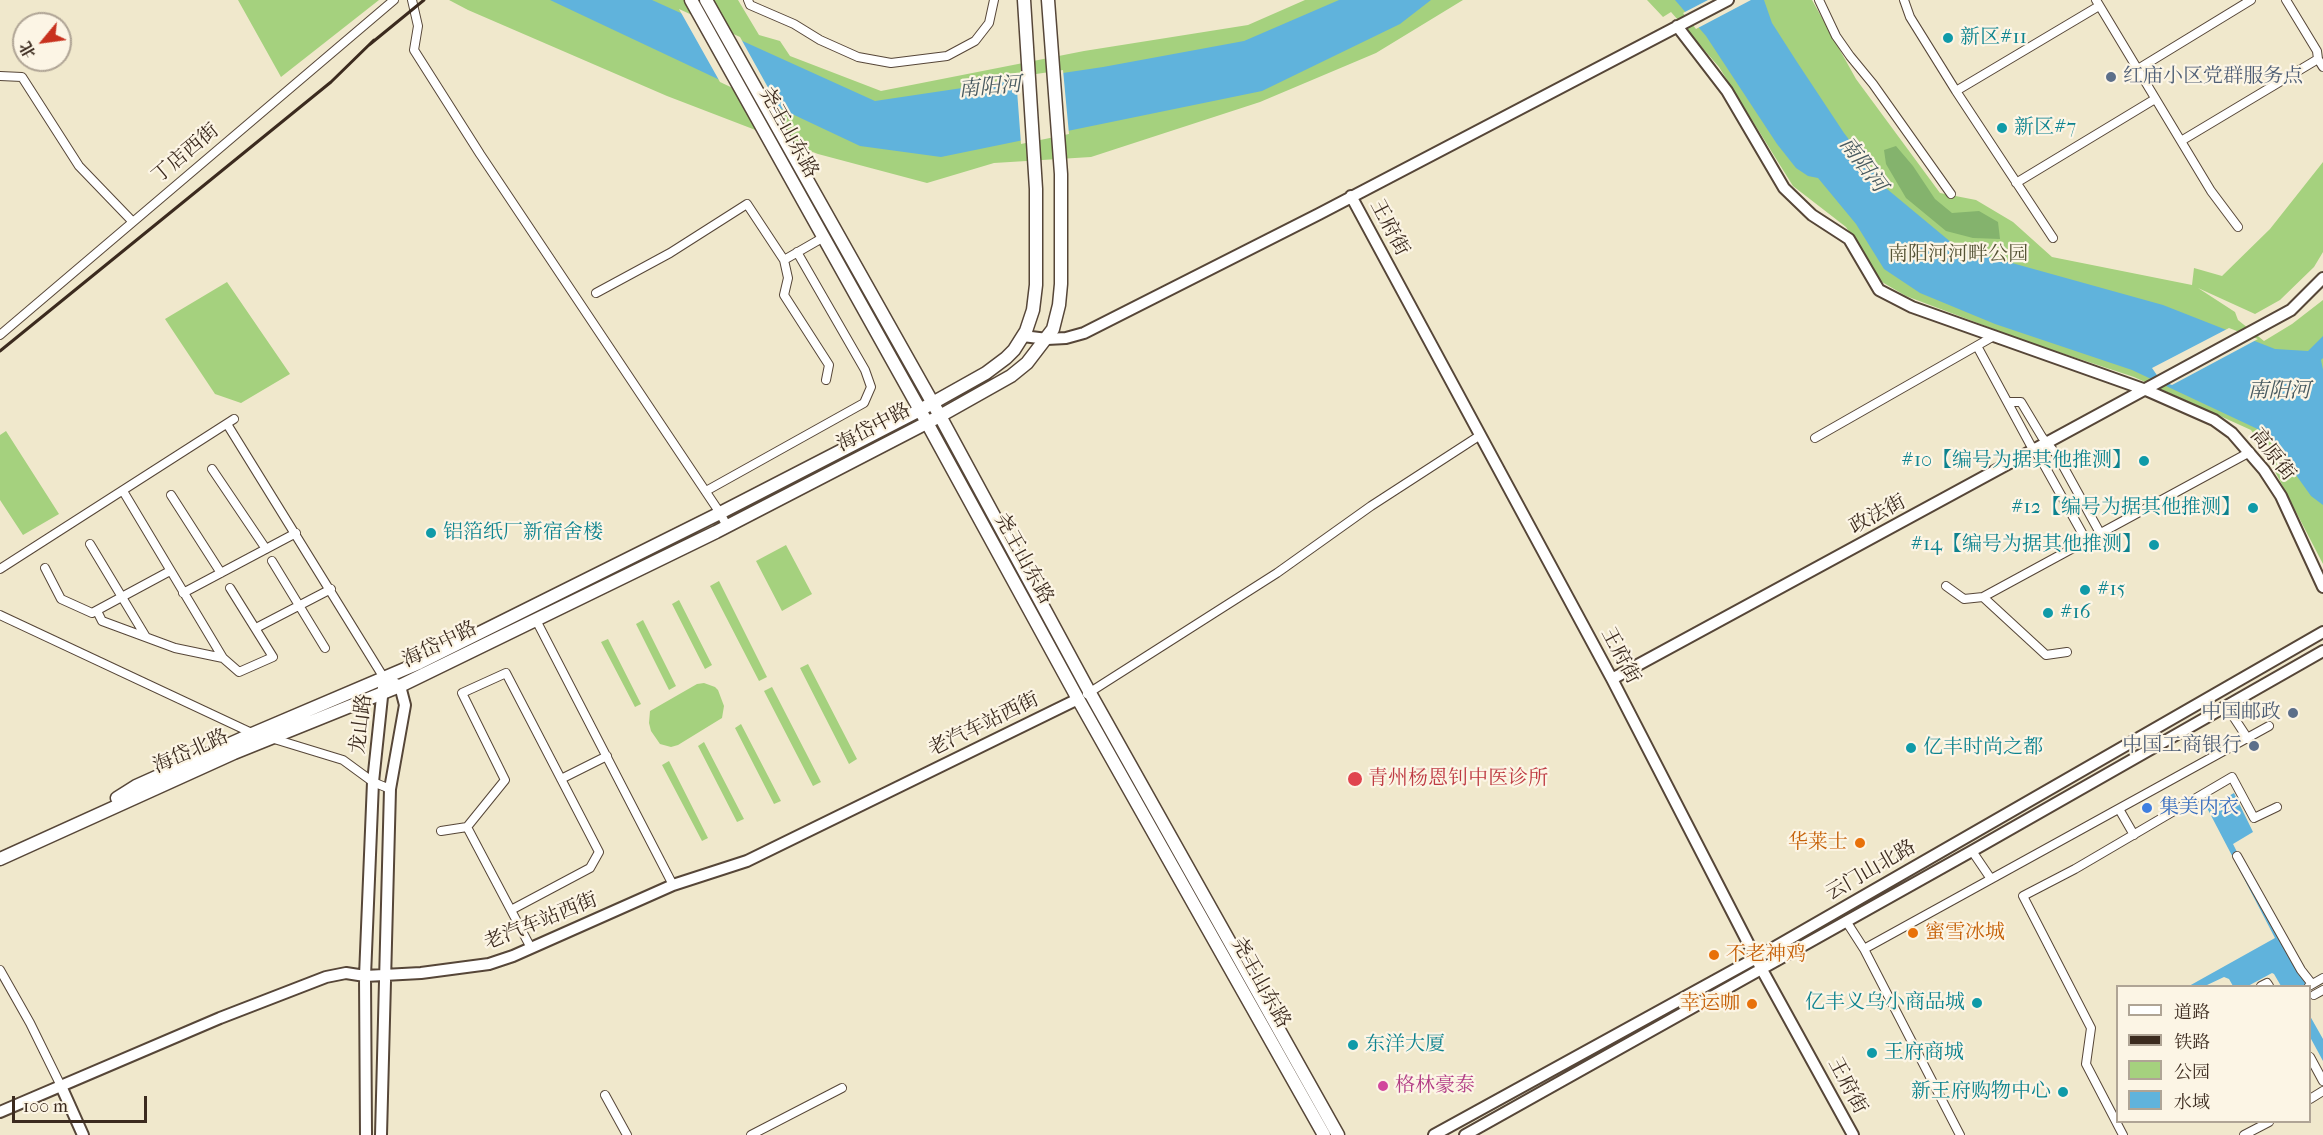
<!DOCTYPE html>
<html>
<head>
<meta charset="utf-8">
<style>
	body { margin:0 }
	#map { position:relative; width:2323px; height:1135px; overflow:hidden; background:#f0e8cc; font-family:"IM FELL French Canon","Noto Serif SC",serif }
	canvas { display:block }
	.legend { position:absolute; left:2116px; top:985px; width:195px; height:138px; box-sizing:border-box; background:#fcf5e5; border:2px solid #afa495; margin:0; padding:8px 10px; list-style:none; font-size:18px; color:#3b2a1e }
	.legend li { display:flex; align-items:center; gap:12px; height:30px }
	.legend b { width:30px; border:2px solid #afa495 }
	.north { position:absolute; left:12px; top:12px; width:60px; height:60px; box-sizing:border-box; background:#fcf5e5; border:2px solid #afa495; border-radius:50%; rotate:241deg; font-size:16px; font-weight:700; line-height:24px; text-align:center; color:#3b2a1e }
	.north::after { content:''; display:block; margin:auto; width:21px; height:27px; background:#c8321e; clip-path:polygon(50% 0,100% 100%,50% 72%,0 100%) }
	.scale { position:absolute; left:12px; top:1096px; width:135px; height:27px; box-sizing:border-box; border:3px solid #3b2a1e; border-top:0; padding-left:8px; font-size:18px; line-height:21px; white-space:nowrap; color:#3b2a1e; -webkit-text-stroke:4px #fcf5e5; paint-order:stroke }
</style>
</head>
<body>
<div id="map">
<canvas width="2323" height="1135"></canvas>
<ul class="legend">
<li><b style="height:8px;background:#fff"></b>道路</li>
<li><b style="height:8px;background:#3b2a1e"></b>铁路</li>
<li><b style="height:16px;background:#a5d17e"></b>公园</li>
<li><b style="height:16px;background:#60b3dc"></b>水域</li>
</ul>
<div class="north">北</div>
<div class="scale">100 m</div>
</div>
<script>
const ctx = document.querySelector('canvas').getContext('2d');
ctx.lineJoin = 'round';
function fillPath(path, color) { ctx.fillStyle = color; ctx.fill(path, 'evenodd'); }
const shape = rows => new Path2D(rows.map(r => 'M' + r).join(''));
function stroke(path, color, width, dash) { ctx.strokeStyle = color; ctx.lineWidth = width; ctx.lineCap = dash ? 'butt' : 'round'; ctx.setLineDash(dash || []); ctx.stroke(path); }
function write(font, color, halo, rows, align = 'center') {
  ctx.font = font + ' "IM FELL French Canon","Noto Serif SC",serif'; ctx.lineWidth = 4.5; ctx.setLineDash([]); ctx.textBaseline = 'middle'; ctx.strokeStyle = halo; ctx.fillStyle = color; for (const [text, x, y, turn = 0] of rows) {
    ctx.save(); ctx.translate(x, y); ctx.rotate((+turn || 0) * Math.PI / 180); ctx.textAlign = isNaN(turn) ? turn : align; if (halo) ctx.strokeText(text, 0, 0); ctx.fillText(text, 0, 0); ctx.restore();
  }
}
const green = shape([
	[238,0,379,0,281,77],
	[449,0,738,0,759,35,780,41,790,56,881,91,1084,51,1248,25,1305,0,1463,0,1376,53,1260,102,1091,157,994,163,927,183,818,154,667,96,468,10],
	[1647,0,1812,0,1856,79,1940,193,1976,200,2013,222,2052,257,2192,285,2194,268,2222,276,2270,229,2323,162,2323,252,2314,267,2280,300,2255,314,2198,288,2235,312,2238,320,2264,341,2292,324,2323,300,2323,564,2266,454,2251,430,2134,377,2028,342,1906,296,1882,282,1846,227,1793,186,1719,67,1671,12,1663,17],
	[227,282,290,374,241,403,215,394,165,319],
	[6,431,59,514,23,535,0,500,0,435],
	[786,545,812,594,782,611,756,561],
	[719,581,767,677,759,681,710,586],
	[679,600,712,665,705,669,672,604],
	[643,620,676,686,669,690,636,624],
	[608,639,641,704,635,707,601,642],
	[808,664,857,759,849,764,800,668],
	[704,683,715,687,718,690,724,706,722,718,678,745,671,747,660,744,651,731,649,723,650,711,697,684],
	[772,687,821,782,813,786,764,691],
	[741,724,781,801,774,804,735,728],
	[704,742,744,819,737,822,698,746],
	[669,761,708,838,702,841,662,765]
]);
const forest = shape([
	[1896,146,1913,166,1935,199,1952,213,1979,211,1998,222,2000,239,1973,238,1946,231,1906,198,1886,164,1884,150]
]);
const water = shape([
	[550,0,652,0,875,101,1103,67,1244,41,1339,0,1431,0,1400,24,1262,91,941,157,860,146],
	[1675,0,1764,0,1772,23,1797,62,1844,133,1887,189,1958,248,2163,305,2275,349,2308,351,2323,336,2323,358,2321,360,2323,370,2323,505,2311,496,2266,433,2132,370,1995,324,1920,293,1884,269,1856,224,1818,178,1808,176,1796,168,1777,144,1706,36],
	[2234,793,2253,832,2233,844,2299,975,2309,986,2281,986,2274,974,2272,973,2248,986,2233,986,2229,979,2224,977,2205,986,2189,986,2275,938,2205,804,2212,801,2215,804],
	[2310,1016,2323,1039,2323,1061,2310,1037]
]);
const pier = shape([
	[1708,0,1751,0,1696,29,1683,13],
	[679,9,740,37,781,111,720,82],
	[1063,70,1069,134,1021,144,1016,77],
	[2229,328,2258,339,2172,385,2161,381,2152,368]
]);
const street = shape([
	[412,0,418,26,414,50,480,154,720,513,727,526],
	[748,0,750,5,794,24,820,40,858,57,891,63,947,56,975,41,989,23,994,0],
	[1819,0,1836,36,1850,56,1873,84,1951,194],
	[1904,0,1910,17,1956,91,2053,238],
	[2096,0,2211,191,2238,227],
	[2286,0,2317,51,2318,59,2323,67],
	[2138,69,2251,0],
	[0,76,22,77,79,166,132,221],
	[1956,91,2099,6],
	[2181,141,2318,59],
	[2016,183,2155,99],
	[784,260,824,237],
	[596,293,670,253,747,204,784,260,788,278,784,295,829,365,826,380],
	[0,335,394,0],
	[1977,346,2030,444,2043,463,2086,540],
	[2008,402,2021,402,2042,437,2057,455,2100,533],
	[227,424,384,678],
	[1815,438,1994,336],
	[212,469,266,549],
	[123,491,223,658],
	[706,491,864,403,871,387,865,370,797,252],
	[171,495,221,573],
	[90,544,146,637],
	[272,561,325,648],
	[45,568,61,599,92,613,170,571],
	[0,569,234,419],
	[1946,586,1964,599,1983,597,2046,655,2067,652],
	[183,593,296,533],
	[1983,597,2250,452],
	[97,611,102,621,175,648,223,658,239,672,273,657,230,588],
	[0,615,254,734],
	[536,620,673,885],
	[256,628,331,589],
	[1087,694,1277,573,1371,506,1479,436],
	[2227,707,2248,739],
	[271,738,343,760,373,782,390,789],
	[561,779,607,756],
	[2119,809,2134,835],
	[467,827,531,948],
	[441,831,467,827,505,780,462,693,506,673,599,852,590,868,511,910],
	[1972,851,1991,879],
	[2237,856,2301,970,2312,984],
	[1846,921,1864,949,1960,1135],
	[1864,949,2269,726],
	[0,970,30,1023,61,1086],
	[2261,986,2267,983,2269,986],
	[2309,986,2323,978],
	[2314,995,2323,990],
	[2310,1057,2323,1081],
	[605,1095,627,1135],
	[2310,1099,2323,1091],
	[751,1135,842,1088],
	[2123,1135,2086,1064,2091,1028,2023,896,2075,869,2232,777,2254,818,2277,807],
	[2244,1135,2269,1122]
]);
const secondary = shape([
	[1677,26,1727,91,1784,188,1812,215,1849,239,1879,290,1912,307,2146,390,2214,420,2232,433,2264,470,2281,496,2323,587],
	[1351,196,1612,679,1761,968,1853,1135],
	[1023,336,1047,339,1066,338,1084,333,1319,214,1728,0],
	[1612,679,2291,310,2323,278],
	[61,1086,83,1135],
	[0,1112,220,1018,326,977,346,973,365,976,421,973,489,964,513,956,673,885,747,861,1078,699],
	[366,1135,365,976,373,782,384,678,400,686,405,705,390,789,381,1135],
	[1434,1135,1756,958,2323,632],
	[1465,1135,1972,851,2323,651]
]);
const primary = shape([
	[691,0,920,410,1078,699,1324,1135],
	[706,0,940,416,1090,693,1338,1135],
	[117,798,136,786,252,734,419,663,720,513,920,410,986,373,1006,358,1014,350,1026,331,1033,310,1036,285,1036,189,1024,0],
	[0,859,234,753,400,686,716,532,940,416,1011,376,1027,363,1053,329,1059,305,1061,284,1061,174,1048,0]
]);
const rail = shape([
	[369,45,424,0],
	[0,351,331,82,374,40]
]);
const markers = [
	[1948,38,6,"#0f9aa8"],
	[2111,77,6,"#5c6f8a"],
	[2002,128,6,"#0f9aa8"],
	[2144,461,6,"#0f9aa8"],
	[2253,508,6,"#0f9aa8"],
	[431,533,6,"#0f9aa8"],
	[2154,545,6,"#0f9aa8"],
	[2085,590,6,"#0f9aa8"],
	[2048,613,6,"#0f9aa8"],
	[2293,713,6,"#5c6f8a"],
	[2254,746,6,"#5c6f8a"],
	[1911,748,6,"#0f9aa8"],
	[1355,779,8,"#e0444e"],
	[2147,808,6,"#3f7fe0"],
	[1860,843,6,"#e8710a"],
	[1913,933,6,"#e8710a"],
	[1714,955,6,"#e8710a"],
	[1977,1003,6,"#0f9aa8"],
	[1752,1004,6,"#e8710a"],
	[1353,1045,6,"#0f9aa8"],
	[1872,1053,6,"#0f9aa8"],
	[1383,1086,6,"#d1479c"],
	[2063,1092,6,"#0f9aa8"]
];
const cultureNames = [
	["新区#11",1960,38],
	["新区#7",2014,128],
	["#10【编号为据其他推测】",2132,461,"right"],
	["#12【编号为据其他推测】",2241,508,"right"],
	["铝箔纸厂新宿舍楼",443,533],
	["#14【编号为据其他推测】",2142,545,"right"],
	["#15",2097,590],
	["#16",2060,613],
	["亿丰时尚之都",1923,748],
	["亿丰义乌小商品城",1965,1003,"right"],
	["东洋大厦",1365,1045],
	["王府商城",1884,1053],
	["新王府购物中心",2051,1092,"right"]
];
const serviceNames = [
	["红庙小区党群服务点",2123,77,"left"],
	["中国邮政",2281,713],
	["中国工商银行",2242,746]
];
const streetNames = [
	["尧王山东路",788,133,61],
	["丁店西街",186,154,-40],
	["王府街",1389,228,62],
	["海岱中路",874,428,-28],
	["高原街",2272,455,52],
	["政法街",1878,515,-28],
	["尧王山东路",1023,559,61],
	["海岱中路",440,645,-26],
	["王府街",1620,656,62],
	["龙山路",362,724,-83],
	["老汽车站西街",984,725,-26],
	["海岱北路",191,752,-24],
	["云门山北路",1871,871,-30],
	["老汽车站西街",541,922,-22],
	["尧王山东路",1260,983,61],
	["王府街",1847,1086,62]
];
const parkNames = [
	["南阳河河畔公园",1958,255]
];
const healthNames = [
	["青州杨恩钊中医诊所",1368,779]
];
const shopNames = [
	["集美内衣",2159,808]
];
const foodNames = [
	["华莱士",1848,843],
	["蜜雪冰城",1925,933,"left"],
	["不老神鸡",1726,955,"left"],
	["幸运咖",1740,1004]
];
const hotelNames = [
	["格林豪泰",1395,1086]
];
const waterNames = [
	["南阳河",990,88,-5],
	["南阳河",1862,165,53],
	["南阳河",2279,392]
];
fillPath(green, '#a5d17e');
fillPath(forest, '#84b36d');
fillPath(water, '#60b3dc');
fillPath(pier, '#f0e8cc');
stroke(street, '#564638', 10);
stroke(secondary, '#564638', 14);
stroke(primary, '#564638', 15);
stroke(street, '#fff', 8);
stroke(secondary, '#fff', 10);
stroke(primary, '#fff', 12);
stroke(rail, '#3b2a1e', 3);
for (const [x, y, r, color] of markers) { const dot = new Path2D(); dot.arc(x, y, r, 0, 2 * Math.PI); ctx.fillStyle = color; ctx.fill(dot); stroke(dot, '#fcf5e5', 2); }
write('20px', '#0d838f', '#fcf5e5', cultureNames, 'left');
write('20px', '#4e5e75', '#fcf5e5', serviceNames, 'right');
write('20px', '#3b2a1e', '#fcf5e5', streetNames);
write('20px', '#565436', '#fcf5e5', parkNames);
write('20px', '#be3a42', '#fcf5e5', healthNames, 'left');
write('20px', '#366cbe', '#fcf5e5', shopNames, 'left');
write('20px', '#c56008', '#fcf5e5', foodNames, 'right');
write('20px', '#b23c85', '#fcf5e5', hotelNames, 'left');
write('italic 21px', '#485a60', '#fcf5e5', waterNames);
</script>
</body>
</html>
